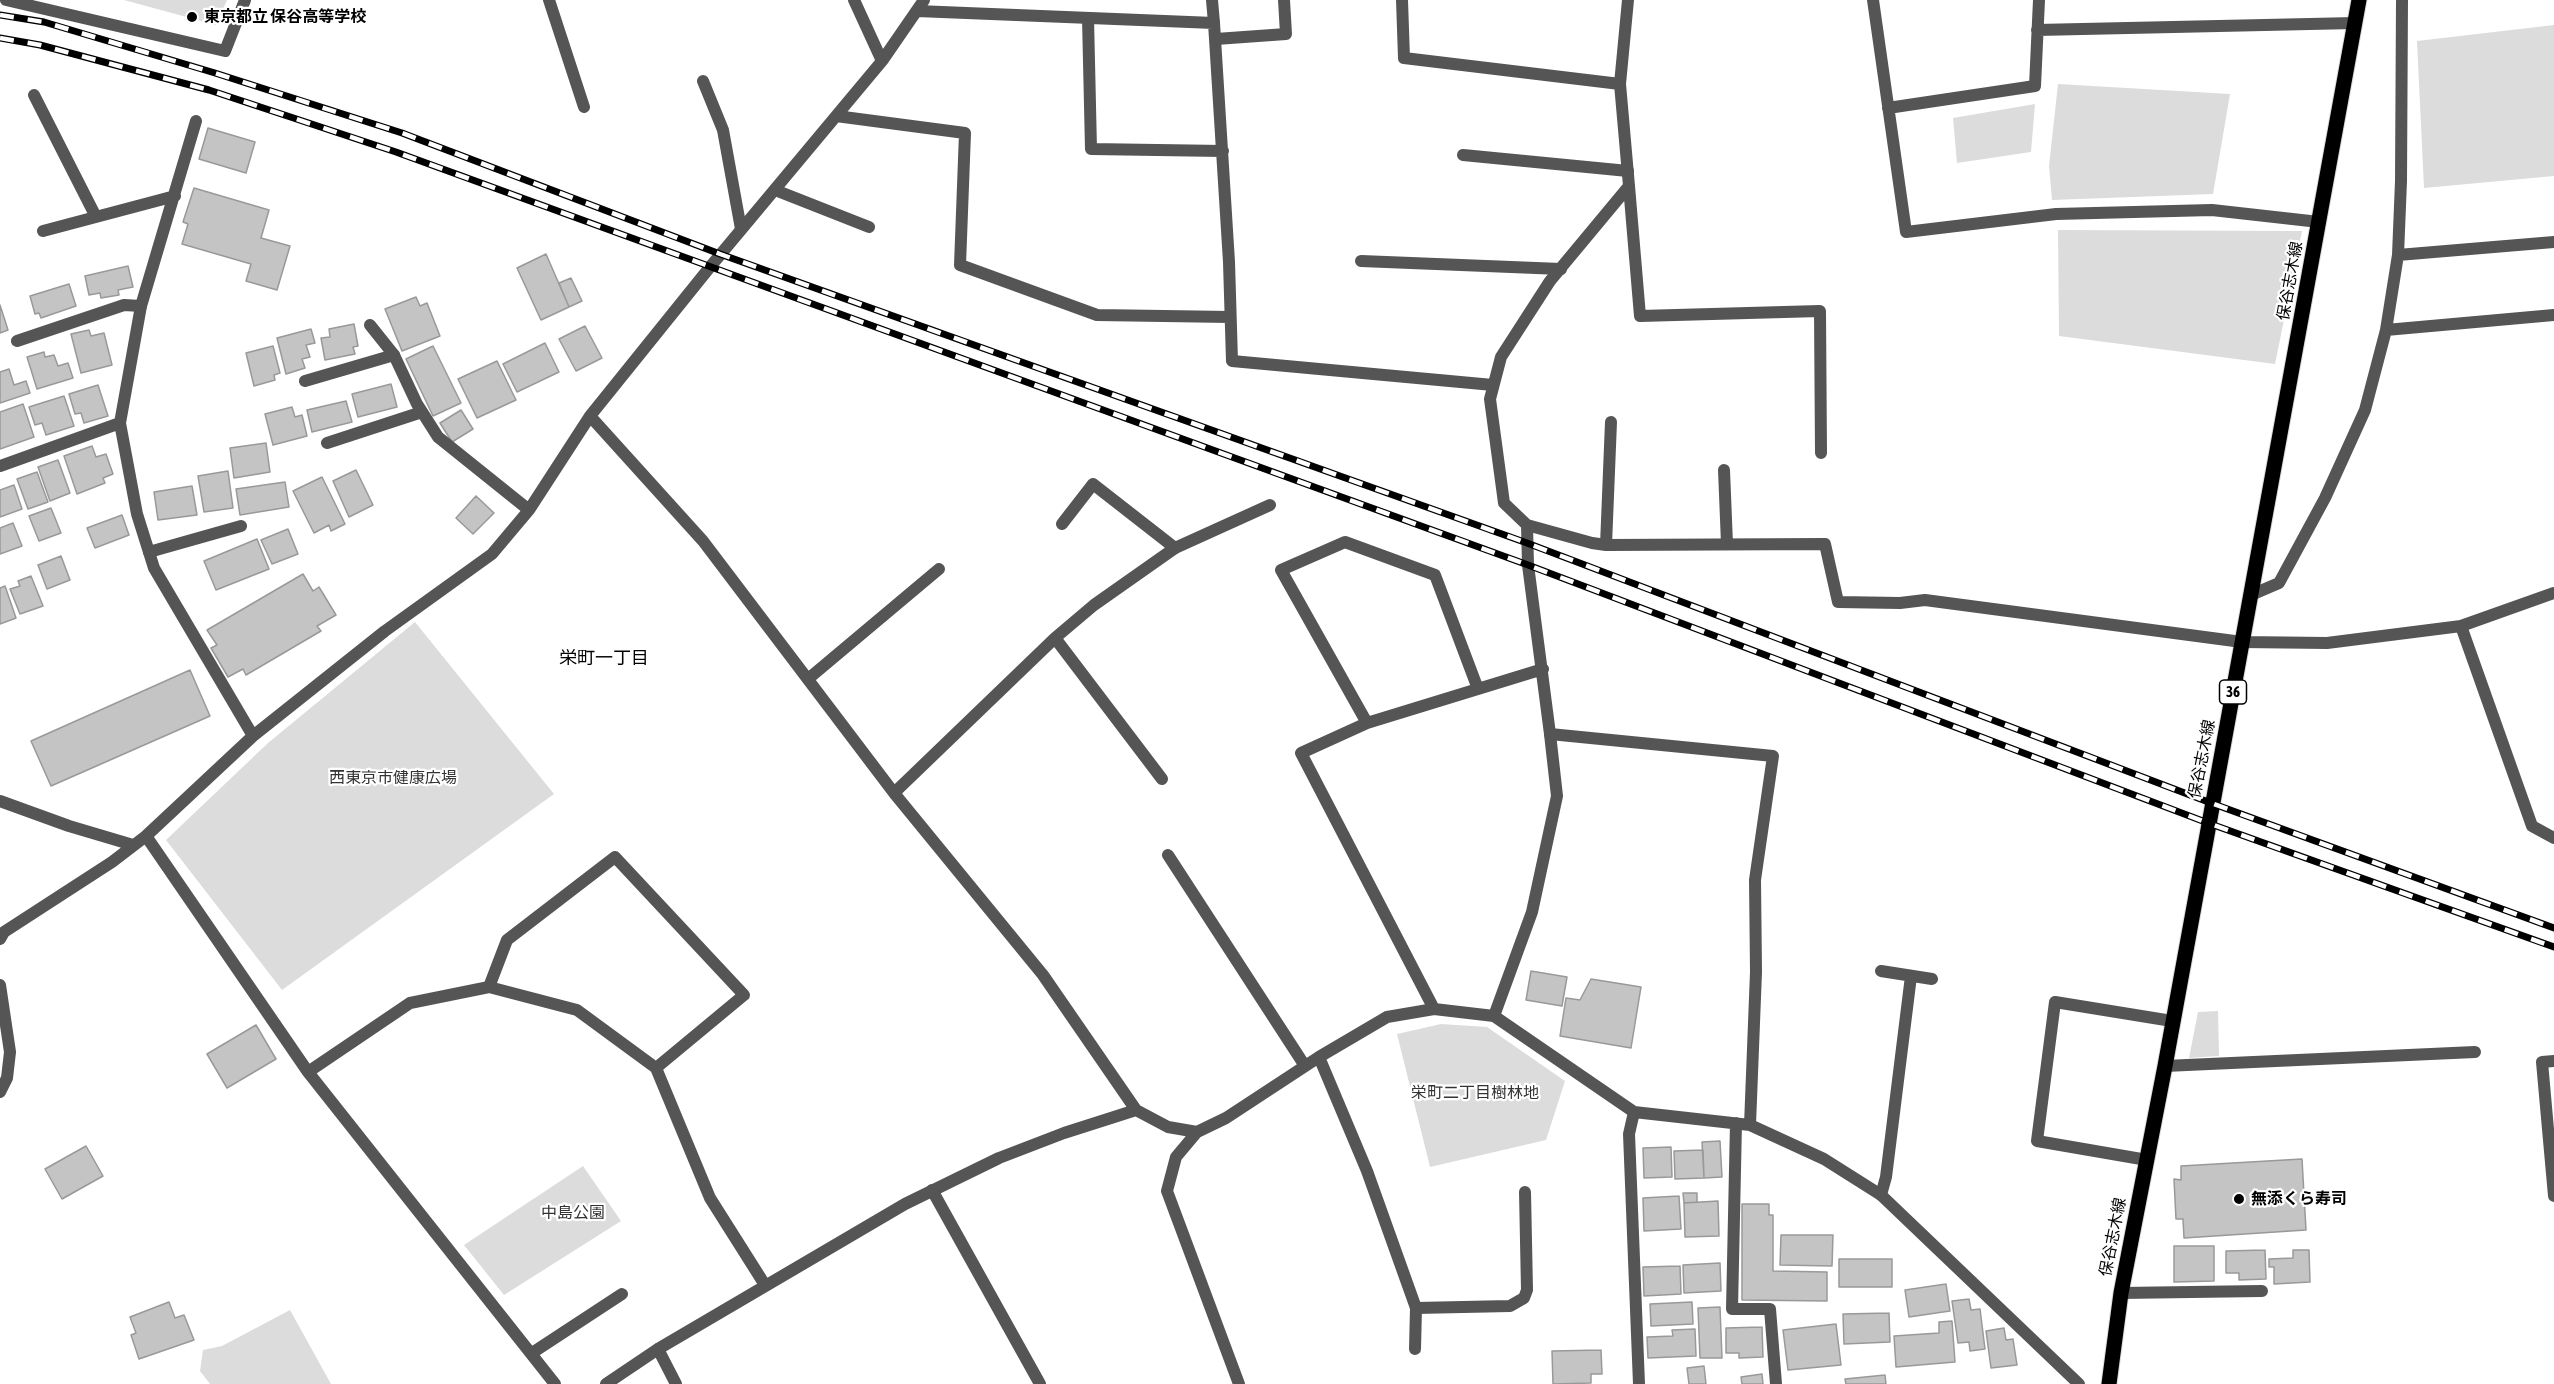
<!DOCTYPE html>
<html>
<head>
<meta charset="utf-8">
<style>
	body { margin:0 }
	canvas { display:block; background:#fff }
</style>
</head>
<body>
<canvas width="2554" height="1384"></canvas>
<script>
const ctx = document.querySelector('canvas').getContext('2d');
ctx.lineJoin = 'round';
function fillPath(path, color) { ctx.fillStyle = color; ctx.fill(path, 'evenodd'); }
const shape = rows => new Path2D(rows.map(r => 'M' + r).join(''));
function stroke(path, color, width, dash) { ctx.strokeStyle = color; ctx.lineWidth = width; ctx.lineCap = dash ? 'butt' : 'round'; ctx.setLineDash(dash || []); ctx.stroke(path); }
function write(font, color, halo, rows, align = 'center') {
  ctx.font = font + ' "Asap Condensed","Noto Sans JP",sans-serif'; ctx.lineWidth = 4.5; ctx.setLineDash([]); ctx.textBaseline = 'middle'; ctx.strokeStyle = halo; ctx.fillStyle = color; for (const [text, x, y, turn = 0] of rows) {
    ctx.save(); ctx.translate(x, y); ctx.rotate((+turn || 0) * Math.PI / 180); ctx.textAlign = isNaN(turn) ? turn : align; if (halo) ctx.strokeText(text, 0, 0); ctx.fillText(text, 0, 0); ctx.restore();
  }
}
const green = shape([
	[124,0,227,0,216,25],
	[2554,25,2554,176,2424,188,2417,41],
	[2058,84,2230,94,2213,194,2052,200,2049,166],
	[2035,104,2031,152,1957,163,1953,118],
	[2058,230,2302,231,2275,364,2059,336],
	[415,622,554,794,282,990,166,840,268,743],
	[2218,1011,2219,1056,2189,1058,2198,1012],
	[1441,1024,1487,1027,1565,1081,1546,1140,1430,1167,1397,1034],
	[583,1166,621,1221,504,1295,464,1245],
	[290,1310,331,1384,210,1384,200,1371,203,1350,222,1346]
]);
const building = shape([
	[208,128,255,142,246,173,199,159,208,128],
	[194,188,269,210,261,238,290,246,277,290,246,281,251,264,182,244,188,224,183,222,194,188],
	[546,254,569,307,541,320,517,268,546,254],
	[128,266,133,287,118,290,119,295,101,298,100,293,89,295,85,276,128,266],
	[571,278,582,301,569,307,559,283,571,278],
	[69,284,76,306,41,318,39,313,35,314,30,296,69,284],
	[416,297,420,306,427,303,440,336,402,351,385,309,416,297],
	[0,305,8,330,0,333,0,305],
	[354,324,358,346,353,347,355,354,325,360,321,338,330,337,329,329,354,324],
	[585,326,602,358,576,371,559,339,585,326],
	[311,329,315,343,306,345,310,357,302,359,305,368,286,374,277,338,311,329],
	[89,330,91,336,104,333,112,365,81,373,71,334,89,330],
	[545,343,559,372,517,392,503,364,545,343],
	[273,346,280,373,274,375,275,380,254,386,246,353,273,346],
	[433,346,461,403,433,416,406,359,433,346],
	[44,352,45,357,54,355,58,366,68,363,73,378,37,389,27,357,44,352],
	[497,361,516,400,477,418,458,379,497,361],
	[9,369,14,385,26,381,30,393,0,403,0,372,9,369],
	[391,384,397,407,358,417,352,394,391,384],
	[98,385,108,416,84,423,81,413,75,414,69,394,98,385],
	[64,396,74,426,46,435,42,423,35,425,29,407,64,396],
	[346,401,352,422,312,432,307,410,346,401],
	[23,404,34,437,0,449,0,412,23,404],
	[292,407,295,417,302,415,307,436,273,445,265,414,292,407],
	[461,410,473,429,452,442,440,423,461,410],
	[266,443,270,472,234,478,230,448,266,443],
	[92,446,96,457,106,454,113,474,103,478,105,483,77,494,64,456,92,446],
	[58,460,70,493,50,501,38,467,58,460],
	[356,470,373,505,349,517,333,481,356,470],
	[228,471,233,508,204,512,198,476,228,471],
	[37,472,48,502,28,509,17,479,37,472],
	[322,477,345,524,331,531,329,525,314,533,293,491,322,477],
	[285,482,289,507,240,515,236,489,285,482],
	[14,485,22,509,0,517,0,490,14,485],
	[192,486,197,515,158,520,154,492,192,486],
	[476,496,494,513,473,534,456,518,476,496],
	[51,508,61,533,39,541,29,516,51,508],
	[122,515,129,535,95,548,87,528,122,515],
	[13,523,22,546,0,554,0,528,13,523],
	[288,529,298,554,272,564,261,540,288,529],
	[257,539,269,569,216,590,204,561,257,539],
	[61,556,70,580,47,589,38,565,61,556],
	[303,574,313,591,319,587,336,615,317,626,321,631,246,675,243,669,228,677,211,648,217,645,207,630,303,574],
	[31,576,43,606,20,614,10,589,20,586,18,581,31,576],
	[5,586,16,618,0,624,0,588,5,586],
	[190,670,210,716,51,786,31,741,190,670],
	[1531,971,1567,977,1562,1006,1526,1000,1531,971],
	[1591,979,1641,987,1631,1048,1560,1036,1566,998,1580,1000,1591,979],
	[256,1025,276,1059,227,1088,207,1054,256,1025],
	[1720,1141,1722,1177,1704,1178,1702,1142,1720,1141],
	[86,1146,103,1176,62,1199,45,1169,86,1146],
	[1671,1147,1672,1177,1644,1178,1643,1148,1671,1147],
	[1703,1150,1704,1178,1675,1179,1674,1151,1703,1150],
	[2302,1159,2306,1230,2184,1238,2183,1219,2176,1219,2174,1179,2181,1180,2181,1166,2302,1159],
	[1683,1193,1697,1193,1697,1202,1684,1203,1683,1193],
	[1679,1196,1681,1229,1644,1231,1643,1198,1679,1196],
	[1718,1201,1719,1236,1685,1237,1684,1203,1718,1201],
	[1742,1204,1769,1204,1769,1215,1773,1215,1773,1271,1827,1272,1827,1301,1742,1300,1742,1204],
	[1781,1235,1833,1235,1832,1266,1780,1265,1781,1235],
	[2174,1246,2214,1246,2214,1281,2174,1282,2174,1246],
	[2265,1250,2266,1279,2239,1280,2239,1273,2226,1273,2226,1251,2265,1250],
	[2293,1250,2309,1250,2310,1282,2274,1284,2274,1267,2269,1267,2269,1259,2293,1258,2293,1250],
	[1839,1259,1892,1259,1892,1287,1839,1287,1839,1259],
	[1720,1263,1721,1291,1684,1293,1683,1265,1720,1263],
	[1680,1266,1681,1294,1644,1296,1643,1267,1680,1266],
	[1946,1284,1950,1311,1909,1317,1905,1290,1946,1284],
	[1969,1299,1971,1310,1980,1309,1985,1349,1970,1351,1969,1342,1958,1343,1952,1301,1969,1299],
	[169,1302,175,1318,184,1315,194,1340,139,1359,131,1335,136,1333,130,1317,169,1302],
	[1692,1302,1693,1324,1651,1326,1650,1304,1692,1302],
	[1720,1307,1722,1358,1700,1358,1698,1308,1720,1307],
	[1889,1313,1890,1342,1844,1344,1843,1314,1889,1313],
	[1952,1321,1955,1362,1896,1367,1894,1336,1939,1333,1939,1322,1952,1321],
	[1836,1324,1841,1365,1788,1370,1783,1330,1836,1324],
	[1762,1327,1763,1357,1739,1358,1739,1353,1726,1353,1726,1328,1762,1327],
	[2004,1328,2006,1340,2013,1339,2017,1365,1991,1368,1986,1331,2004,1328],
	[1695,1329,1696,1356,1648,1358,1647,1337,1673,1336,1672,1330,1695,1329],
	[1601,1350,1602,1374,1591,1374,1591,1383,1553,1384,1552,1351,1601,1350],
	[1704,1366,1706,1384,1689,1384,1687,1368,1704,1366],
	[1762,1374,1763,1384,1742,1384,1741,1377,1762,1374],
	[1885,1375,1886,1384,1846,1384,1845,1379,1885,1375]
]);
const service = shape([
	[1212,0,1214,23],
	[1216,39,1286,34,1284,0],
	[703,81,723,130,741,229],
	[1463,155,1628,171],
	[775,190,869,227],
	[1361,261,1561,269],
	[17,341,124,305,141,306],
	[305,381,394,355],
	[327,443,422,412],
	[1175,548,1270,505],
	[149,552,241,526],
	[808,679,939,569],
	[1881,971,1932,979],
	[1494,1016,1532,912,1557,796,1550,734],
	[932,1190,1040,1384],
	[1881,1195,1886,1177,1911,976],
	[1416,1308,1510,1306,1524,1298,1527,1290,1525,1192],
	[658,1349,676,1384],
	[532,1353,622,1294]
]);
const minor = shape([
	[6,0,225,51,245,0],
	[549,0,584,107],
	[854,0,882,61],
	[1402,0,1404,58,1620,84],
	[1628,0,1620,84,1629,186,1550,281,1501,357,1490,399,1504,503,1527,525,1528,565,1550,734,1773,756,1755,880,1756,972,1750,1125],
	[1873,0,1906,232,2056,214,2212,210,2319,222],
	[917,11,1214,23,1229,262,1232,361,1493,385],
	[1088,18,1091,149,1223,151],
	[2037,30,2355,23],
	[34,95,95,215],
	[1888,108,2035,86,2039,0],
	[836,116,965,133,960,265,1097,315,1230,317],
	[196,121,141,306,120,423,137,514,154,568,253,736],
	[1629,186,1640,316,1820,311,1821,453],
	[43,231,175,196],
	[2398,255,2554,242],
	[370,325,394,355,417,404,438,437,529,510],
	[2386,330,2554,315],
	[590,416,703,541,894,793,1043,975,1136,1110],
	[0,466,120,423],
	[1724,470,1727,544],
	[1527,525,1592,543,1606,545,1825,544,1838,602,1900,603,1925,600,2242,642,2327,643,2461,626,2554,593],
	[1606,545,1611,422],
	[2251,595,2279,583,2325,498,2365,410,2386,330,2398,255,2401,181,2402,0],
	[2461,626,2532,826,2554,838],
	[1055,638,1094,605,1175,548,1093,484,1062,524],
	[1367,723,1281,570,1345,542,1435,575,1478,689],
	[894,793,1055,638,1162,779],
	[0,801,69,826,133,845],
	[146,836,308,1072,555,1384],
	[1168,855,1305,1066],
	[0,939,4,932,112,862,146,836,253,736,385,631,492,554,529,510,590,416,710,267,882,61,924,0],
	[0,985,10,1052,7,1078,0,1092],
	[489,987,507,940,615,857,744,995,656,1068],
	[1434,1009,1301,753,1367,723,1543,669],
	[1319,1057,1367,1171,1416,1308,1415,1349],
	[2554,1061,2542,1062,2554,1196],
	[2165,1066,2475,1052],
	[308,1072,410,1003,489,987,577,1010,656,1068,710,1198,765,1285],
	[1634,1112,1629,1134,1639,1384],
	[1736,1123,1732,1309,1770,1309,1776,1384],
	[1197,1132,1176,1157,1167,1191,1239,1384],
	[2147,1160,2037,1141,2055,1002,2172,1021],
	[2121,1293,2262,1291],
	[606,1384,658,1349,905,1204,999,1158,1064,1133,1136,1110,1168,1127,1197,1132,1226,1118,1319,1057,1387,1017,1434,1009,1494,1016,1634,1112,1750,1125,1824,1159,1881,1195,2079,1384]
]);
const primary = shape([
	[2109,1384,2121,1293,2165,1066,2359,0]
]);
const rail = shape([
	[0,15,44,22,215,73,402,133,720,254,1527,543,2211,803,2554,928],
	[0,38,40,45,209,90,396,152,1528,565,2208,823,2554,947]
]);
const markers = [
	[192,17,6,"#000"],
	[2239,1199,6,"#000"]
];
const shields = [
	[2233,692,27]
];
const shieldNames = [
	["36",2233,692]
];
const poiNames = [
	["東京都立 保谷高等学校",204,17],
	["無添くら寿司",2251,1199]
];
const streetNames = [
	["保谷志木線",2290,281,-80],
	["保谷志木線",2202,759,-79],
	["保谷志木線",2113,1237,-79]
];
const parkNames = [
	["西東京市健康広場",393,778],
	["栄町二丁目樹林地",1475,1093],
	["中島公園",573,1213]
];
const neighbourhoodNames = [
	["栄町一丁目",604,658]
];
fillPath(green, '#dcdcdc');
fillPath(building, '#c4c4c4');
stroke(building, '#999', 1.5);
stroke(primary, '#dbdbdb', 17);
stroke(service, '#555', 12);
stroke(minor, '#555', 12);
stroke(primary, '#000', 15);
stroke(rail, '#000', 7);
stroke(rail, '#fff', 4.5, [14]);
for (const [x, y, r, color] of markers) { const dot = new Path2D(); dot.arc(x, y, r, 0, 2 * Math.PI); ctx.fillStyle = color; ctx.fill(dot); stroke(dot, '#fff', 2); }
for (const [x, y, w] of shields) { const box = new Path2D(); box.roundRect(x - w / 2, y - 12, w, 24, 4.5); ctx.fillStyle = '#fff'; ctx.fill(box); stroke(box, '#000', 1.5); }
write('bold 15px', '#000', null, shieldNames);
write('bold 16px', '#000', '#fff', poiNames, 'left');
write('16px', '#000', '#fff', streetNames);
write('16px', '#333', '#fff', parkNames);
write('18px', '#000', '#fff', neighbourhoodNames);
</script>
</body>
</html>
